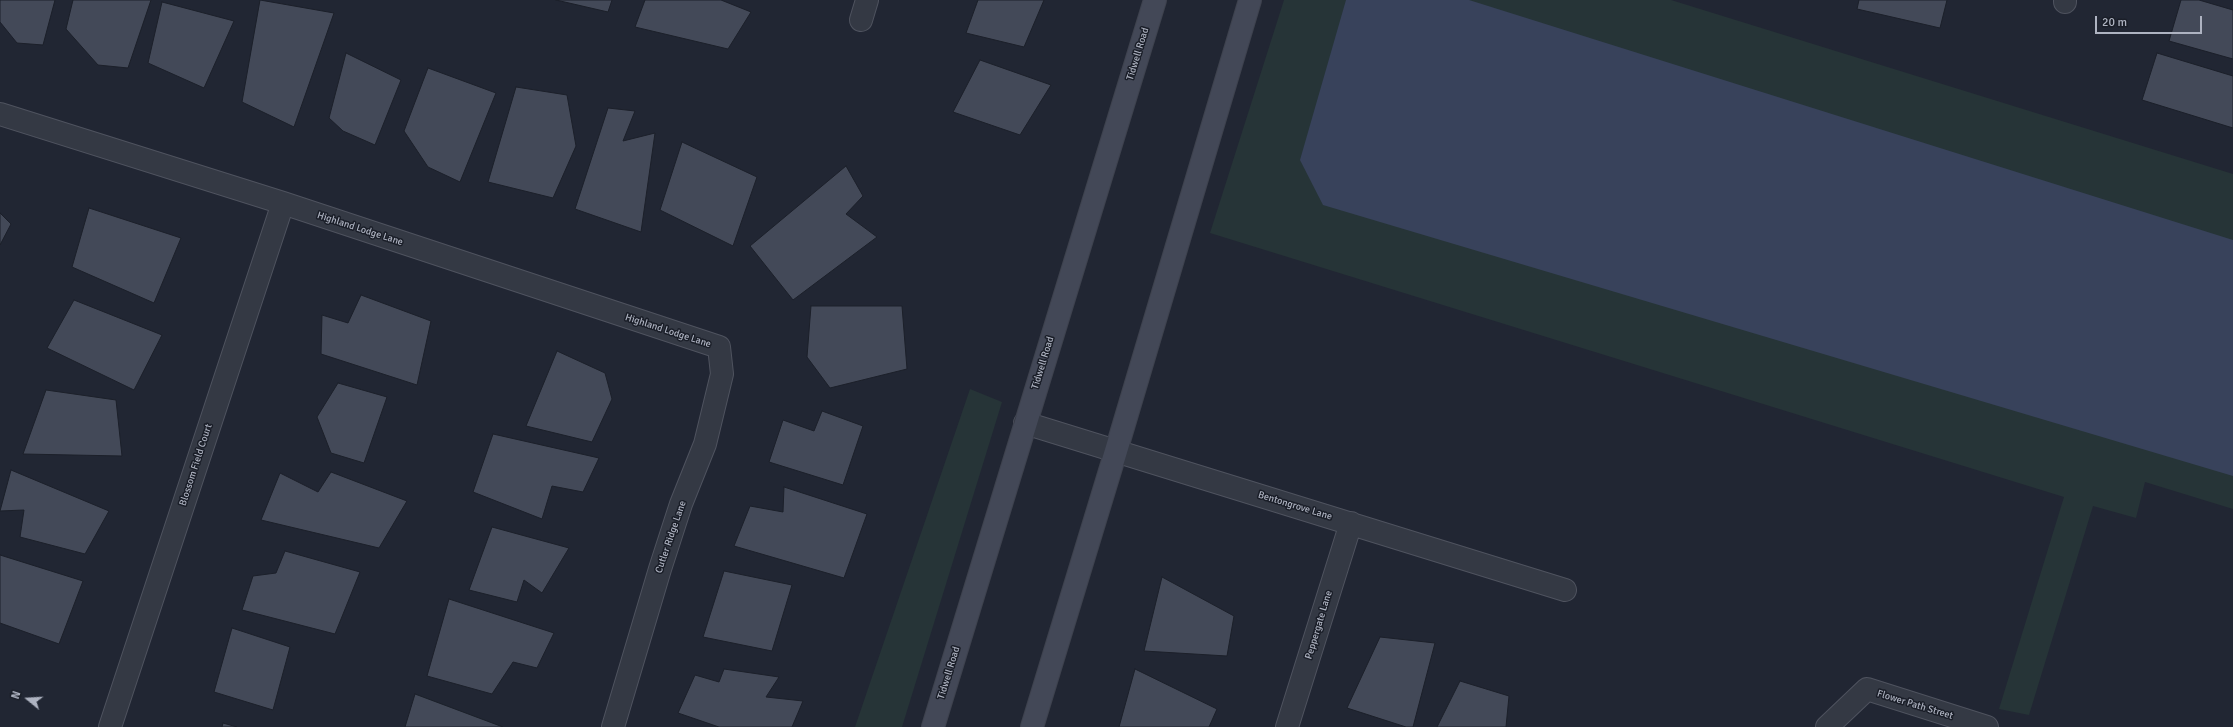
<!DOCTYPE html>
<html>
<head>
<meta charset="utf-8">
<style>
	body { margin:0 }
	#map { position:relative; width:2233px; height:727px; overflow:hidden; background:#212633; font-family:Signika,sans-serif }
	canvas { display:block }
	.north { position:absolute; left:8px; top:679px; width:40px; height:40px; -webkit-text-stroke:3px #1a1e28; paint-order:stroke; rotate:288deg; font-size:11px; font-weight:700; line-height:16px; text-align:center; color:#aeb3c1 }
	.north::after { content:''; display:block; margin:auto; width:14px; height:18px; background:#aeb3c1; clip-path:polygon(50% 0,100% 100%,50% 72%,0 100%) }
	.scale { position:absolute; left:2095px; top:16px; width:107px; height:18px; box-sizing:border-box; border:2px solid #aeb3c1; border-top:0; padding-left:5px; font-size:12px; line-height:14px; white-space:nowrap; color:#aeb3c1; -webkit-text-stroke:3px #1a1e28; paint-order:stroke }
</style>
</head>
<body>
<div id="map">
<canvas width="2233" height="727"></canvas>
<div class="north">N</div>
<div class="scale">20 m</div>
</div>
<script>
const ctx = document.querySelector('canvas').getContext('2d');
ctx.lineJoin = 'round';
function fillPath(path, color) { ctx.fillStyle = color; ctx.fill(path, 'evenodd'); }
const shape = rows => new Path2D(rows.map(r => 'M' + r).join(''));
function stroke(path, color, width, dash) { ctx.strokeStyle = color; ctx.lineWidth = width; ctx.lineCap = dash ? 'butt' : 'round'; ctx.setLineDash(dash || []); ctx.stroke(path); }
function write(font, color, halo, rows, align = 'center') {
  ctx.font = font + ' Signika,sans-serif'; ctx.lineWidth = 3; ctx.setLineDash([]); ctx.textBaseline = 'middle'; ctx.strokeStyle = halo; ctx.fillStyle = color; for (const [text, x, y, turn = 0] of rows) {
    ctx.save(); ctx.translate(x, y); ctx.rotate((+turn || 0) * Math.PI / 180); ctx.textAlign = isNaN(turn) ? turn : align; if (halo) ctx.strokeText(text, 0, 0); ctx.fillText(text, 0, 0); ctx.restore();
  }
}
const green = shape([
	[1284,0,1671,0,2233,174,2233,509,2145,482,2136,518,2093,506,2029,715,1999,709,2064,497,1210,233],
	[970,389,1002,402,902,727,855,727]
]);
const water = shape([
	[1346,0,1469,0,2233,240,2233,476,1323,205,1300,160]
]);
const building = shape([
	[0,0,55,0,43,45,17,43,0,22,0,0],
	[73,0,151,0,128,68,98,65,66,29,73,0],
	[260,0,334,13,294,127,242,102,260,0],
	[556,0,612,0,608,12,556,0],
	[645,0,721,0,751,12,728,49,635,27,645,0],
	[978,0,1044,0,1024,47,966,33,978,0],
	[1859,0,1947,0,1940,28,1857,9,1859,0],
	[2181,0,2199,0,2233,10,2233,59,2169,41,2181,0],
	[162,2,234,21,204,88,148,63,162,2],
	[346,53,401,80,375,145,343,131,329,118,346,53],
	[2157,53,2233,76,2233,128,2142,100,2157,53],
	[980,60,1051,85,1020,135,953,112,980,60],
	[428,68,496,93,460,182,428,167,404,131,428,68],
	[516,87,567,95,576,146,553,198,488,182,516,87],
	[608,108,635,111,623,141,655,133,641,232,575,209,608,108],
	[682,142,757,177,733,246,660,210,682,142],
	[846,166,863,196,846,214,877,237,793,300,750,246,846,166],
	[89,208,181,238,154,303,72,267,89,208],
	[0,213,11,224,0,245,0,213],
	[361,295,431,321,417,385,321,354,322,315,348,323,361,295],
	[74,300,162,335,134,390,47,348,74,300],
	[811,306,902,306,907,369,830,388,807,357,811,306],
	[557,351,605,373,612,399,592,442,526,426,557,351],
	[338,383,387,397,364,463,331,453,317,417,338,383],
	[46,390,116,400,122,456,23,454,46,390],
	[822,411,863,426,843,485,769,462,783,420,814,431,822,411],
	[493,434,599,458,583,492,552,486,542,519,473,492,493,434],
	[11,470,109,511,85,554,20,537,24,510,0,511,11,470],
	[331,472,407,501,379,548,261,520,280,473,318,492,331,472],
	[784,487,867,514,844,578,734,546,750,506,783,512,784,487],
	[492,527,569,548,542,593,524,580,517,602,469,590,492,527],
	[285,551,360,572,335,634,242,610,253,576,276,573,285,551],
	[0,555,83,581,59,644,0,623,0,555],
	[724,571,792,585,772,651,703,637,724,571],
	[1162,577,1234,616,1227,656,1144,651,1162,577],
	[449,599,554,633,537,668,513,662,492,694,427,676,449,599],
	[232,628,290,647,273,710,214,692,232,628],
	[1380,637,1435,643,1413,727,1406,727,1347,708,1380,637],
	[724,669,779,677,766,697,803,701,792,727,719,727,678,713,695,675,719,682,724,669],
	[1135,669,1217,709,1209,727,1119,727,1135,669],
	[1460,681,1509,696,1506,727,1437,727,1460,681],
	[415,694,503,727,405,727,415,694],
	[223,723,237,727,222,727,223,723]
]);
const minor = shape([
	[2065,2,2065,0],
	[861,20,867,0],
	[0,114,283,203,719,347,722,374,705,444,681,504,660,569,613,727],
	[1025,423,1565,590],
	[110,727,283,203],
	[1287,727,1351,523],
	[1827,727,1867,689,1987,727]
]);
const secondary = shape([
	[933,727,1155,0],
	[1032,727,1116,451,1250,0]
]);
const streetNames = [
	["Tidwell Road",1138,54,-73],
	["Highland Lodge Lane",360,229,18],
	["Highland Lodge Lane",668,331,18],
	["Tidwell Road",1043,363,-73],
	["Blossom Field Court",196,465,-72],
	["Bentongrove Lane",1295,506,17],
	["Cutler Ridge Lane",671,537,-71],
	["Peppergate Lane",1319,625,-73],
	["Tidwell Road",949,673,-73],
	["Flower Path Street",1915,705,17]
];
fillPath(green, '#263437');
fillPath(water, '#38425b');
fillPath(building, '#434958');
stroke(building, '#1c202a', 1);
stroke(minor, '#4f535f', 24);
stroke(secondary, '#3e424e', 24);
stroke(minor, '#343944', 22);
stroke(secondary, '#434857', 22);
write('10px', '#aeb3c1', '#1a1e28', streetNames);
</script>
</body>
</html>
